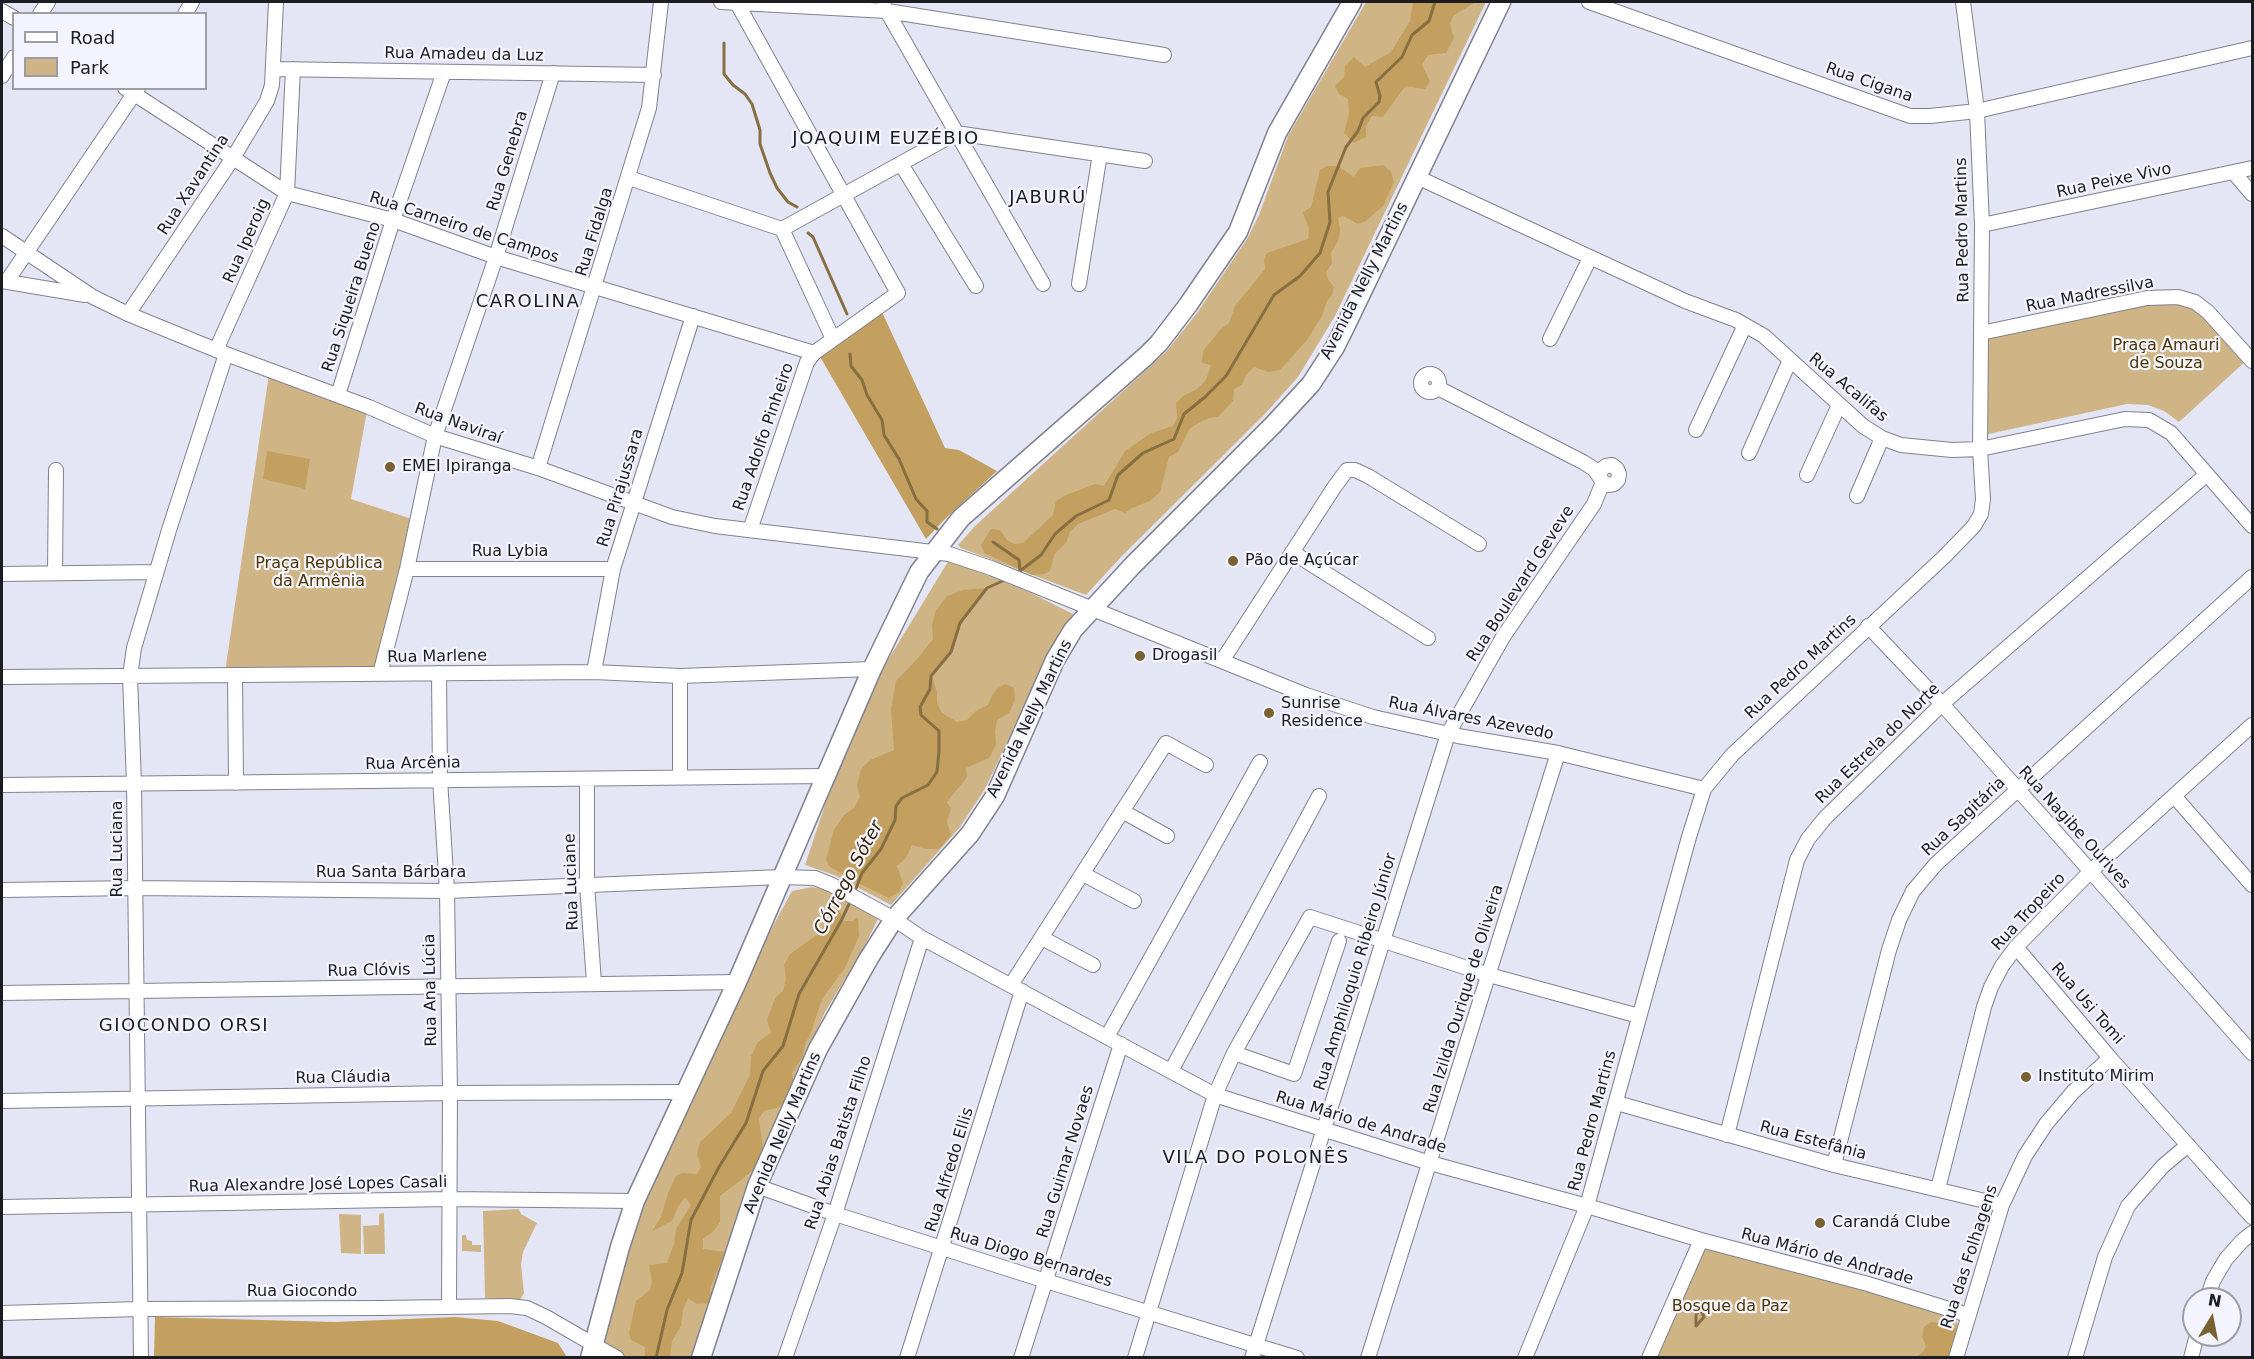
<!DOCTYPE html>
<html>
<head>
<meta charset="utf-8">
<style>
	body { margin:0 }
	#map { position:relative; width:2254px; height:1359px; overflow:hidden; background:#e5e6f5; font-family:"DejaVu Sans",sans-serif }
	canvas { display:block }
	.frame { position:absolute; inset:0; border:3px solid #1c1c21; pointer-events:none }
	.legend { position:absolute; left:12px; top:12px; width:195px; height:78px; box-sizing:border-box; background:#f3f4fd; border:2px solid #9d9ea5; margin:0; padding:8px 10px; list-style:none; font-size:18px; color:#1c1c21 }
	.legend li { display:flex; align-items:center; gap:12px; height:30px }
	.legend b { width:30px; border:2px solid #9d9ea5 }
	.north { position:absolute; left:2182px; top:1287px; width:60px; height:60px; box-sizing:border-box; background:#f3f4fd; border:2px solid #9d9ea5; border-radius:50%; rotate:10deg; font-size:16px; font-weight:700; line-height:24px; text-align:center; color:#1c1c21 }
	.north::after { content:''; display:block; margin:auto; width:21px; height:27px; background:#7a6132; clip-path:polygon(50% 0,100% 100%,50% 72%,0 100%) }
</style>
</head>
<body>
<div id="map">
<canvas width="2254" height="1359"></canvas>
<div class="frame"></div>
<ul class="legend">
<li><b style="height:8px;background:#fff"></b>Road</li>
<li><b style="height:16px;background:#cfb586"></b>Park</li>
</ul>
<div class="north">N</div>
</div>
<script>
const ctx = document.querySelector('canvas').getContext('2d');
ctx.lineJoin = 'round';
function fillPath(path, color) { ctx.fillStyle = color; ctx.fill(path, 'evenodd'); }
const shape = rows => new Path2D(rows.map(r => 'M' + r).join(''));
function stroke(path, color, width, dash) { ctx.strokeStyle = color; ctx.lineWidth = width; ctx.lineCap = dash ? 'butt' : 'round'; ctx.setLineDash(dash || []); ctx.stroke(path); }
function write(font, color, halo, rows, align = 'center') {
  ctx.font = font + ' "DejaVu Sans",sans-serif'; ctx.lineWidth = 4.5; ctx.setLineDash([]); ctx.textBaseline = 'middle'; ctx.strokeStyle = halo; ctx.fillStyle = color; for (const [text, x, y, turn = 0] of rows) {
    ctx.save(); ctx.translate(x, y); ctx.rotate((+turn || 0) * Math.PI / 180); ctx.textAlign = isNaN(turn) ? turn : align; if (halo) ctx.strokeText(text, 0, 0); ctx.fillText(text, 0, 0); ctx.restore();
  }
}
const green = shape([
	[1366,2,1486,2,1335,316,1298,377,1264,415,1122,556,1086,595,961,548,958,545,975,526,1166,352,1197,313,1247,239,1259,215,1288,136],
	[2177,301,2193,306,2247,360,2179,422,2164,411,2148,405,2127,404,1984,435,1986,335,2145,302],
	[269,374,367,411,351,499,412,519,404,567,375,669,225,672],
	[949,560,1029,592,1073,614,1027,701,985,789,960,827,891,905,834,875,805,865,833,781,880,673],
	[812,887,832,891,879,917,862,951,825,1012,744,1192,692,1357,596,1358,638,1204,742,983,792,891],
	[519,1209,521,1214,537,1223,523,1252,521,1265,524,1293,520,1300,485,1298,483,1211],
	[384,1213,385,1254,364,1254,363,1226,379,1225,379,1214],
	[339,1214,361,1215,361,1254,341,1253],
	[462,1235,466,1235,467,1240,472,1241,472,1245,481,1245,481,1252,462,1251],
	[1700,1245,1954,1314,1959,1328,1951,1357,1653,1358]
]);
const forest = shape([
	[1413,2,1476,2,1453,16,1450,24,1454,38,1446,53,1428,55,1422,65,1430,81,1425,89,1411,87,1404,88,1383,117,1372,116,1366,126,1366,137,1354,143,1344,133,1349,113,1348,99,1339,94,1335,86,1344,77,1345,66,1354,57,1365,67,1391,52,1410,21],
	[1384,165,1391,172,1394,182,1383,206,1366,221,1358,224,1343,216,1338,218,1340,229,1339,239,1331,253,1332,263,1326,273,1328,279,1334,287,1332,295,1327,301,1322,316,1307,340,1280,370,1268,372,1254,367,1246,375,1242,385,1234,389,1233,401,1218,417,1208,418,1190,428,1178,452,1169,457,1160,492,1150,501,1132,508,1125,513,1115,509,1078,524,1070,532,1066,543,1055,553,1050,571,1044,574,1032,575,984,553,981,545,991,529,1000,530,1007,540,1014,544,1023,543,1053,515,1056,501,1066,495,1095,484,1104,486,1125,451,1151,433,1173,426,1177,418,1176,403,1183,396,1197,389,1206,380,1211,365,1202,363,1203,351,1221,329,1229,323,1235,306,1265,269,1264,260,1267,253,1308,239,1309,230,1303,212,1311,207,1320,170,1327,166,1338,166,1354,177,1360,168],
	[881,310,945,448,959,450,997,471,947,517,926,539,819,355],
	[267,451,310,459,305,489,263,479],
	[987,588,960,623,951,652,932,676,937,692,937,702,941,712,957,722,967,720,976,711,988,705,992,695,998,688,1006,684,1014,688,1015,700,1009,713,997,720,995,731,996,745,989,758,966,768,967,777,947,802,951,809,947,822,951,835,939,849,926,849,912,845,906,858,897,866,903,883,899,892,889,898,852,880,829,866,826,860,834,830,844,815,854,808,860,797,857,785,861,769,870,760,894,750,891,709,896,681,919,657,933,639,932,625,936,610,947,596,963,590],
	[836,907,841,913,842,921,853,921,858,917,859,936,845,968,822,999,810,1035,806,1042,802,1058,792,1073,794,1084,790,1098,777,1108,764,1111,759,1118,763,1149,755,1169,720,1196,720,1222,713,1232,703,1239,703,1249,725,1252,710,1288,712,1303,697,1304,688,1298,683,1310,681,1326,672,1341,670,1357,645,1357,645,1347,631,1340,629,1333,636,1301,650,1290,652,1282,649,1265,667,1263,674,1244,676,1229,691,1205,685,1197,678,1207,672,1221,652,1231,661,1217,669,1190,676,1176,682,1173,697,1174,701,1167,697,1154,700,1142,731,1113,750,1075,751,1056,758,1042,771,1033,767,1020,775,998,783,991,786,978,784,965,790,954,821,932,829,913],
	[155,1317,334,1322,455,1317,498,1321,558,1343,567,1357,154,1357],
	[1931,1322,1943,1323,1958,1329,1952,1352,1948,1357,1915,1358,1923,1352,1926,1346,1922,1337,1924,1327]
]);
const stream = shape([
	[724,43,724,74,733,85,745,94,752,104,760,130,760,144,770,173,777,188,788,202,797,207],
	[808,233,813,237,847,314],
	[850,354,851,366,862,380,867,395,882,420,884,435,899,459,916,499,927,511,927,522,937,529],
	[993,542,1019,560,1020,571],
	[1016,574,1041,555,1055,534,1076,516,1109,500,1118,475,1143,453,1174,439,1184,414,1205,397,1226,376,1274,295,1300,276,1320,253,1330,222,1328,192,1346,147,1358,131,1363,118,1379,102,1380,96,1376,82,1402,57,1412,35,1429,21,1435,2],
	[855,891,862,873,881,849,895,820,896,806,902,798,928,785,937,772,939,751,939,731,921,715,920,707,930,689,931,676,951,652,960,623,987,588,1007,579],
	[1700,1309,1704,1317,1696,1326,1696,1315,1700,1309],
	[656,1358,667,1310,682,1273,691,1220,719,1167,746,1123,763,1071,783,1046,799,994,841,921,851,900]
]);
const minor = shape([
	[721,2,887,11,1164,55],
	[1589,2,1910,116,1930,116,1977,111,2252,48],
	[737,3,898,293,814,353,807,362,750,530],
	[884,6,1043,284],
	[2,11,14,18],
	[40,14,48,2],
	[185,14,192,2],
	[273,69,654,75],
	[2,76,14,57],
	[125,88,287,193,393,220,496,257,814,353],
	[901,164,976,286],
	[2234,173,2252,194],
	[1417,177,1685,301,1736,320,1764,336,1863,426,1882,438,1901,445,1952,450,1980,449,2125,419,2149,420,2171,433,2252,526],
	[629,178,782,229],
	[1982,225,2252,168],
	[782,229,956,133,1145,161],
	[782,229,833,339],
	[2,236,93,297,128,314,226,354,369,407,435,436,538,468,672,517,715,526,949,554,991,568,1306,695,1373,717,1458,736,1558,753,1704,789],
	[2,281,85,295],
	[7,281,138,88],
	[1079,284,1100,154],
	[128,314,233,158,267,101,272,85,276,2],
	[1981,333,2147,298,2178,297,2195,302,2208,312,2252,361],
	[1550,339,1590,258],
	[216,350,287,193,293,69],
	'1421 383a9 9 0 1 1 18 0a9 9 0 1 1-18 0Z',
	[1438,388,1583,462,1594,469,1603,482,1608,485,1614,484,1618,480,1619,474,1617,469,1612,465,1606,466,1601,470,1600,475],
	[338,395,393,220,444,72],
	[1696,430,1745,325],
	[1749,453,1790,360],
	[538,468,649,108,661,2],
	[1807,475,1839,405],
	[1857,496,1882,438],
	[1292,552,1428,638],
	[407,569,613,569],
	[55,573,56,470],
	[2,574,156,572],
	[1868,626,1942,704,2252,1053],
	[1222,661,1335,486,1347,470,1355,470,1368,476,1479,544],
	[594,672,613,569,693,316],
	[439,673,440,779,447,891,450,1093,449,1307],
	[380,674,407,569,435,436,496,257,553,73],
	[235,675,236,783],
	[680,676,680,777],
	[2,677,594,672,680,676,872,669],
	[587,779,587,884,594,983],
	[2,785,825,776],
	[2175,797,2252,885],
	[1122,811,1167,836],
	[1083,874,1134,901],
	[2,890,134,888,447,891,781,877,815,878,832,885,894,919,922,938,1215,1095,1430,1163,1587,1206,1701,1240,1868,1284,1968,1315],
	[1042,938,1093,965],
	[2016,947,2110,1058,2252,1217],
	[1011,985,1166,743,1206,765],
	[2,993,737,982],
	[1107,1037,1260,762],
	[1234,1053,1294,1074,1339,941],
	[1171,1071,1319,796],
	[2,1101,450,1093,684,1092],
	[1617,1103,1834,1165,2002,1205],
	[1727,1135,1797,860,1808,839,1825,818,1942,704,2207,474],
	[1834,1165,1889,950,1899,920,1913,891,1936,864,2252,577],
	[757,1186,835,1214,1046,1281,1297,1358],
	[1938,1189,1984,1007,1991,987,2002,966,2016,947,2091,871,2252,725],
	[2,1207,449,1199,635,1201],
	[2207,1299,2213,1281,2226,1259,2242,1241,2252,1233],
	[2,1313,140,1309,381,1308,509,1306,527,1308,546,1317,617,1358],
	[141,1358,134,784,130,676,134,648,169,530,226,354],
	[785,1358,835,1214,922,938],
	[907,1358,1022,991],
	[1021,1358,1121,1044],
	[1135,1358,1215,1095,1234,1053,1310,917,1489,975,1639,1016],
	[1252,1358,1448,734,1503,637,1594,504,1603,482],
	[1368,1358,1558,753],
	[1525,1358,1587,1206,1689,837,1704,789,1732,755,1945,556,1974,526,1981,514,1983,499,1980,449,1982,225,1977,111,1963,2],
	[1649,1358,1701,1240],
	[1956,1358,2002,1205,2025,1156,2046,1124,2073,1092,2110,1058],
	[2075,1358,2105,1257,2128,1206,2163,1166,2188,1145],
	[2191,1358,2197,1335]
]);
const major = shape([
	[590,1358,620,1247,635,1201,737,982,872,669,919,572,961,518,1146,356,1159,343,1188,305,1238,232,1277,133,1352,2],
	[701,1358,757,1186,818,1049,869,958,894,919,970,834,995,796,1055,660,1073,630,1133,565,1274,424,1311,384,1335,347,1346,325,1501,2]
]);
const markers = [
	[390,467,6,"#7a6132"],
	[1233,561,6,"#7a6132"],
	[1140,656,6,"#7a6132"],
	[1269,713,6,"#7a6132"],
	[2026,1077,6,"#7a6132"],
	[1820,1223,6,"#7a6132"]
];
const streetNames = [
	["Rua Amadeu da Luz",464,55,1],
	["Rua Cigana",1869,83,19],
	["Rua Genebra",508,161,-73],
	["Rua Peixe Vivo",2114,181,-12],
	["Rua Xavantina",194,185,-57],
	["Rua Carneiro de Campos",464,228,18],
	["Rua Pedro Martins",1963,230,-91],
	["Rua Fidalga",595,232,-73],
	["Rua Iperoig",247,241,-66],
	["Avenida Nelly Martins",1365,281,-63],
	["Rua Madressilva",2090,295,-11],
	["Rua Siqueira Bueno",352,297,-72],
	["Rua Acalifas",1848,388,40],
	["Rua Naviraí",458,424,20],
	["Rua Adolfo Pinheiro",764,437,-71],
	["Rua Pirajussara",621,488,-73],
	["Rua Lybia",510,552],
	["Rua Boulevard Geveve",1521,584,-57],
	["Rua Marlene",437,657,-1],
	["Rua Pedro Martins",1801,667,-43],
	["Avenida Nelly Martins",1030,719,-64],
	["Rua Álvares Azevedo",1471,719,11],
	["Rua Estrela do Norte",1878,744,-44],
	["Rua Arcênia",413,764,-1],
	["Rua Sagitária",1964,817,-43],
	["Rua Nagibe Ourives",2074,828,48],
	["Rua Luciana",118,849,-90],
	["Rua Santa Bárbara",391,873],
	["Rua Luciane",572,882,-92],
	["Rua Tropeiro",2029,912,-47],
	["Rua Clóvis",369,971,-1],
	["Rua Amphiloquio Ribeiro Júnior",1356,972,-73],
	["Rua Ana Lúcia",431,990,-91],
	["Rua Izilda Ourique de Oliveira",1464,999,-73],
	["Rua Usi Tomi",2087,1004,49],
	["Rua Cláudia",343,1078,-1],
	["Rua Pedro Martins",1593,1121,-75],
	["Rua Mário de Andrade",1361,1123,17],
	["Avenida Nelly Martins",783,1133,-67],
	["Rua Estefânia",1813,1141,15],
	["Rua Abias Batista Filho",839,1143,-72],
	["Rua Guimar Novaes",1066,1162,-73],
	["Rua Alfredo Ellis",950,1170,-73],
	["Rua Alexandre José Lopes Casali",318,1185,-1],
	["Rua Mário de Andrade",1827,1257,15],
	["Rua das Folhagens",1970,1257,-72],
	["Rua Diogo Bernardes",1031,1258,17],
	["Rua Giocondo",302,1292]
];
const parkNames = [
	["Praça Amauri",2166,346],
	["de Souza",2166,364],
	["Praça República",319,564],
	["da Armênia",319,582],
	["Bosque da Paz",1730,1307]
];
const poiNames = [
	["EMEI Ipiranga",402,467],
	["Pão de Açúcar",1245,561],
	["Drogasil",1152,656],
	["Sunrise",1281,704],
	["Residence",1281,722],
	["Instituto Mirim",2038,1077],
	["Carandá Clube",1832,1223]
];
const neighbourhoodNames = [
	["JOAQUIM EUZÉBIO",886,139],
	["JABURÚ",1048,198],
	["CAROLINA",528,302],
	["GIOCONDO ORSI",184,1026],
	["VILA DO POLONÊS",1256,1158]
];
const waterNames = [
	["Córrego Sóter",849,878,-62]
];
fillPath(green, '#cfb586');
fillPath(forest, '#c3a05f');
stroke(stream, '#876f43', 3);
stroke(minor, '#81828f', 16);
stroke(major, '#81828f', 21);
stroke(minor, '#fff', 14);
stroke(major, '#fff', 18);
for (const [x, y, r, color] of markers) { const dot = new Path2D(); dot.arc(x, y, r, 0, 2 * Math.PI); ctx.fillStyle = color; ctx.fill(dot); stroke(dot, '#f3f4fd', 2); }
write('16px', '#1c1c21', '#f3f4fd', streetNames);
write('16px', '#4c3500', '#f3f4fd', parkNames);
write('16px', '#1c1c21', '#f3f4fd', poiNames, 'left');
ctx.letterSpacing = '1.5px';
write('18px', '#1c1c21', '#f3f4fd', neighbourhoodNames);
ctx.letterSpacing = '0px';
write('italic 18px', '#362709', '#f3f4fd', waterNames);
</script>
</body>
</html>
